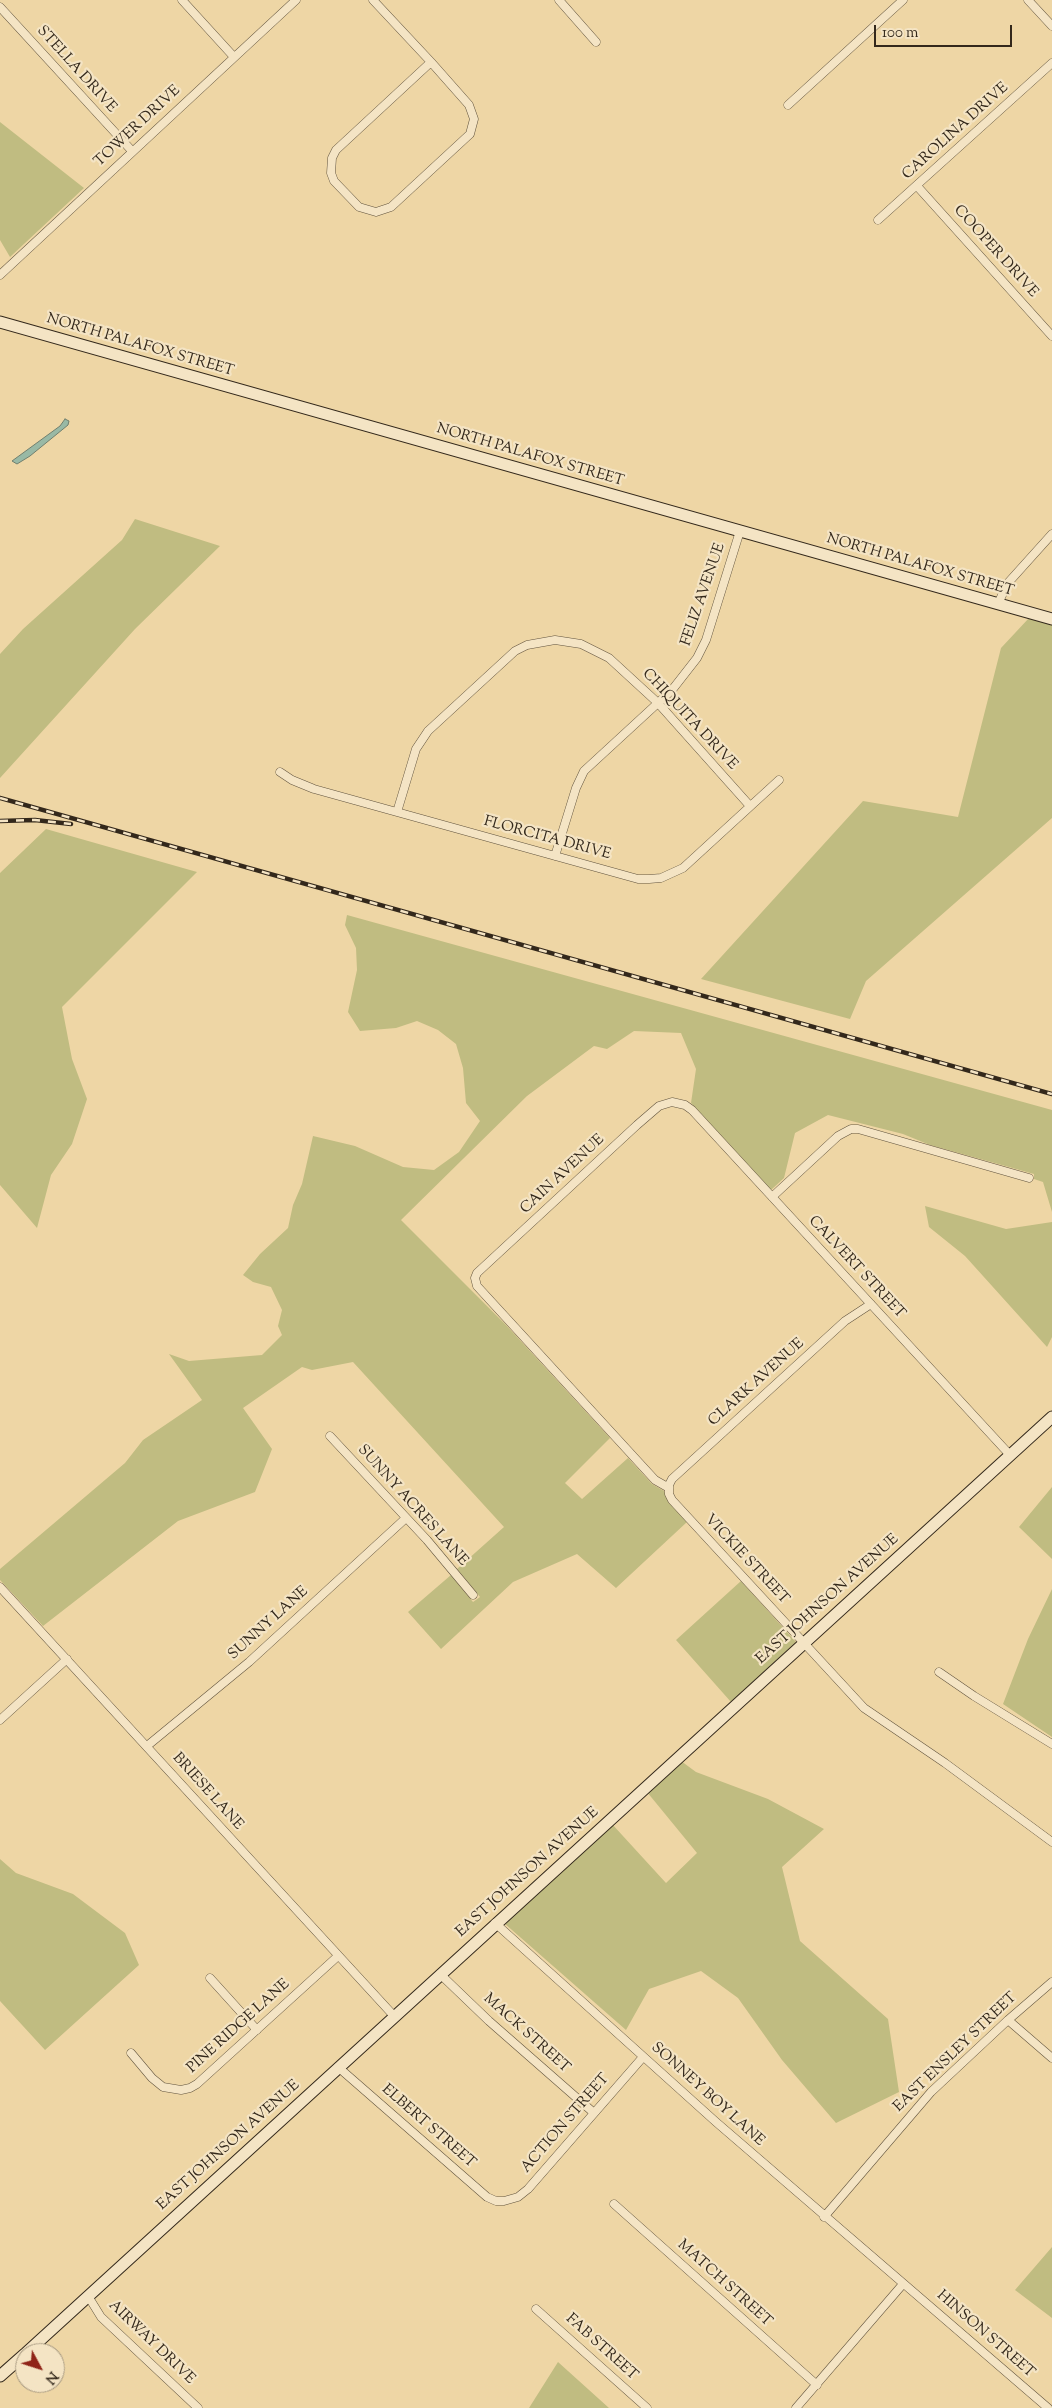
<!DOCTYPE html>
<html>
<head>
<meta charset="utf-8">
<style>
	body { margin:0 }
	#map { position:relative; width:1052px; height:2408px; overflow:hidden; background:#eed6a5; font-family:"Sorts Mill Goudy",serif }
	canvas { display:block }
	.north { position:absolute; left:15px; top:2343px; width:50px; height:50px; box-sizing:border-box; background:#f4e4c4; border:1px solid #a79980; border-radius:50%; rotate:130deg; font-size:14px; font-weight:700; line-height:20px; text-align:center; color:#33281b }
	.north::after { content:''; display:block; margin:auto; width:18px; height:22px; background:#8f2418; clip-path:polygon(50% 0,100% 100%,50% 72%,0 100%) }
	.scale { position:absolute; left:874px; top:25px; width:138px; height:22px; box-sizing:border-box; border:2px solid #33281b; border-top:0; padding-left:6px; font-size:15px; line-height:18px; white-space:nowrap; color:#33281b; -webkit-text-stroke:4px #f4e4c4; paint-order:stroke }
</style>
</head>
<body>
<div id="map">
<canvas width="1052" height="2408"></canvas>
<div class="north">N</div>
<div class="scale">100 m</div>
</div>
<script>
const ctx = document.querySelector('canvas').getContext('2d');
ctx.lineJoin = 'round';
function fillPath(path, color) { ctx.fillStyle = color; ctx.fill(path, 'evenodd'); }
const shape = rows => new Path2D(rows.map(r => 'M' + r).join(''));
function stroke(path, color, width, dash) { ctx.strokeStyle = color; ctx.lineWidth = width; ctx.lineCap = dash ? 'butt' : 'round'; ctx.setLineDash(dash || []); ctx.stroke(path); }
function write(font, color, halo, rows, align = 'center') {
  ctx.font = font + ' "Sorts Mill Goudy",serif'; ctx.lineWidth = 4.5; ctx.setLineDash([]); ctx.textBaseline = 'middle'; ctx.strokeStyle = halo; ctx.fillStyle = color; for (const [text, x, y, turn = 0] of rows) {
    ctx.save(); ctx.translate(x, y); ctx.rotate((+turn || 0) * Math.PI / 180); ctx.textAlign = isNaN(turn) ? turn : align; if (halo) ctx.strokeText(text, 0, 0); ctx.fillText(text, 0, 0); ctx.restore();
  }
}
const green = shape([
	[0,122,84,188,10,257,0,240],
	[135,519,220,546,135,629,0,778,0,654,23,629,122,540],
	[1029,618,1052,624,1052,818,866,981,850,1019,701,979,863,801,958,817,1001,648],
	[46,829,197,872,62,1007,72,1059,87,1099,72,1144,51,1175,37,1228,0,1185,0,873],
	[347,915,1052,1110,1052,1212,1043,1182,1034,1179,1034,1174,930,1145,903,1134,828,1115,795,1133,784,1178,771,1190,691,1103,696,1069,681,1033,634,1031,607,1049,594,1046,527,1096,401,1220,506,1325,610,1438,565,1483,582,1499,628,1458,652,1484,664,1491,669,1503,687,1522,616,1588,577,1554,513,1582,441,1649,408,1612,451,1575,473,1602,480,1597,457,1569,504,1527,353,1362,312,1370,302,1367,243,1408,272,1449,255,1492,178,1521,43,1626,0,1580,0,1569,125,1463,143,1440,202,1400,169,1354,189,1361,262,1355,282,1335,278,1326,282,1310,271,1287,253,1282,243,1275,260,1254,288,1228,293,1205,302,1184,313,1136,355,1146,403,1167,434,1170,459,1152,480,1121,466,1103,463,1068,456,1044,438,1030,417,1021,396,1028,360,1031,348,1012,357,970,356,948,345,925],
	[925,1206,1006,1229,1052,1222,1052,1337,1047,1347,965,1256,929,1227],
	[1052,1487,1052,1559,1019,1527],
	[741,1581,796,1642,731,1702,676,1640],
	[1052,1589,1052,1737,1003,1704,1028,1639],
	[681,1761,696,1772,768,1799,824,1829,782,1867,800,1941,888,2019,899,2092,836,2123,782,2060,738,1998,701,1971,649,1989,626,2030,504,1923,612,1824,666,1883,697,1853,647,1792],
	[0,1859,16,1873,73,1894,125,1933,139,1965,45,2050,0,2001],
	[1052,2247,1052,2318,1015,2290],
	[558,2362,568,2371,609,2408,529,2408]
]);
const water = shape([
	[65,419,69,421,68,425,30,456,17,464,12,461,60,426,65,419]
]);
const street = shape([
	[182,0,234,57],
	[373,0,431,62],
	[559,0,596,42],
	[1028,0,1052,26],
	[0,7,132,151],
	[431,62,469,105,474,119,470,134,391,207,376,212,359,207,334,181,331,173,332,158,336,150,431,62],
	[788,105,903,0],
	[917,186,1052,336],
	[878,220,1052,63],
	[0,275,296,0],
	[998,604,1007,584,1052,534],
	[280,772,292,780,314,789,638,879,649,879,661,878,683,868,779,780],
	[397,812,416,749,428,731,515,651,527,645,555,640,581,644,609,658,658,703,750,806],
	[555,856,576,788,584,771,672,690,697,658,706,640,740,531],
	[772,1197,838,1136,851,1129,858,1129,1029,1178],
	[871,1304,845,1321,672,1479,669,1485,669,1494,672,1500,864,1708,945,1763,1052,1842],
	[330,1436,427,1540,473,1595],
	[669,1488,655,1480,477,1286,475,1278,477,1273,504,1248,637,1125,659,1106,672,1102,685,1105,692,1110,1010,1455],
	[0,1587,394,2016],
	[939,1672,974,1696,1052,1744],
	[0,1720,67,1659],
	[147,1746,249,1662,406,1518],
	[495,1923,716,2122,1048,2408],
	[440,1974,489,2021,594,2113],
	[210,1978,257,2030],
	[1008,2020,1052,2058],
	[131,2053,152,2078,163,2087,181,2090,190,2088,197,2084,338,1956],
	[338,2067,487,2197,496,2201,504,2201,518,2197,528,2189,643,2057],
	[614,2204,817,2385],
	[824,2217,931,2092,1008,2020,1052,1982],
	[88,2296,101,2317,198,2408],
	[536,2309,647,2408],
	[796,2408,903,2284]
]);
const secondary = shape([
	[0,322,1052,619],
	[26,2353,1052,1417],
	[0,2376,25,2354]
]);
const rail = shape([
	[0,798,1052,1094],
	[0,821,35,820,71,824]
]);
const streetNames = [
	["STELLA DRIVE",76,70,48],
	["TOWER DRIVE",138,127,-43],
	["CAROLINA DRIVE",956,132,-42],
	["COOPER DRIVE",995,252,48],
	["NORTH PALAFOX STREET",140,346,16],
	["NORTH PALAFOX STREET",530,456,16],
	["NORTH PALAFOX STREET",920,566,16],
	["FELIZ AVENUE",704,595,-71],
	["CHIQUITA DRIVE",689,720,47],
	["FLORCITA DRIVE",547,839,15],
	["CAIN AVENUE",563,1175,-43],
	["CALVERT STREET",856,1268,47],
	["CLARK AVENUE",757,1383,-42],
	["SUNNY ACRES LANE",412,1506,48],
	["VICKIE STREET",746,1560,47],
	["EAST JOHNSON AVENUE",828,1600,-42],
	["SUNNY LANE",269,1624,-42],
	["BRIESE LANE",207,1792,48],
	["EAST JOHNSON AVENUE",528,1873,-42],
	["PINE RIDGE LANE",239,2027,-42],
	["MACK STREET",526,2034,42],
	["EAST ENSLEY STREET",956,2053,-44],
	["SONNEY BOY LANE",707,2095,42],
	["ACTION STREET",566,2124,-49],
	["ELBERT STREET",428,2127,41],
	["EAST JOHNSON AVENUE",229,2146,-42],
	["MATCH STREET",724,2284,42],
	["HINSON STREET",985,2335,41],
	["AIRWAY DRIVE",151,2343,44],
	["FAB STREET",601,2348,42]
];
fillPath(green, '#c0bc81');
fillPath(water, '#99b9a5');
stroke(water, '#707f6e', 1);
stroke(street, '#62543e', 9);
stroke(secondary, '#33281b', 13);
stroke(street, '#f4e4c4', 8);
stroke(secondary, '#f4e4c4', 11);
stroke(rail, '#33281b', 4.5);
stroke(rail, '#f4e4c4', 2.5, [8]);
write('15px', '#33281b', '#f4e4c4', streetNames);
</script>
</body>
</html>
